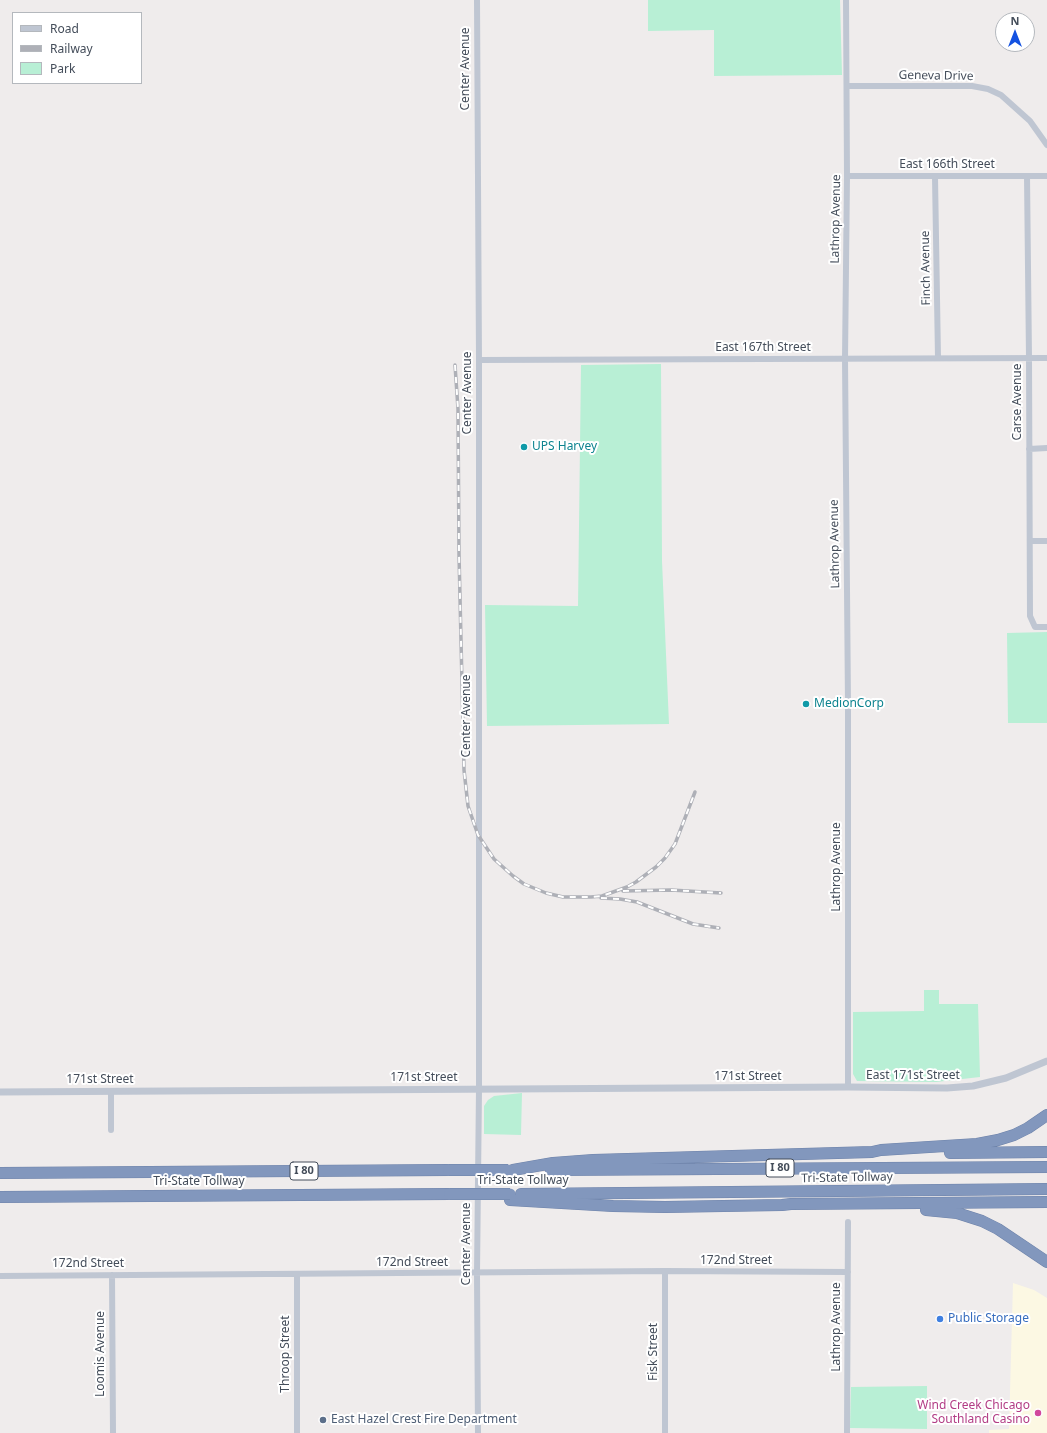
<!DOCTYPE html>
<html>
<head>
<meta charset="utf-8">
<style>
	body { margin:0 }
	#map { position:relative; width:1047px; height:1433px; overflow:hidden; background:#efecec; font-family:"Noto Sans",sans-serif }
	canvas { display:block }
	.legend { position:absolute; left:12px; top:12px; width:130px; height:72px; box-sizing:border-box; background:#fff; border:1px solid #b4b8bd; margin:0; padding:5px 7px; list-style:none; font-size:12px; color:#444d5a }
	.legend li { display:flex; align-items:center; gap:8px; height:20px }
	.legend b { width:20px; border:1px solid #b4b8bd }
	.north { position:absolute; left:995px; top:12px; width:40px; height:40px; box-sizing:border-box; background:#fff; border:1px solid #b4b8bd; border-radius:50%; rotate:0deg; font-size:11px; font-weight:700; line-height:16px; text-align:center; color:#444d5a }
	.north::after { content:''; display:block; margin:auto; width:14px; height:18px; background:#1452e1; clip-path:polygon(50% 0,100% 100%,50% 72%,0 100%) }
</style>
</head>
<body>
<div id="map">
<canvas width="1047" height="1433"></canvas>
<ul class="legend">
<li><b style="height:5px;background:#bfc6d2"></b>Road</li>
<li><b style="height:5px;background:#aeb0b7"></b>Railway</li>
<li><b style="height:11px;background:#b8efd5"></b>Park</li>
</ul>
<div class="north">N</div>
</div>
<script>
const ctx = document.querySelector('canvas').getContext('2d');
ctx.lineJoin = 'round';
function fillPath(path, color) { ctx.fillStyle = color; ctx.fill(path, 'evenodd'); }
const shape = rows => new Path2D(rows.map(r => 'M' + r).join(''));
function stroke(path, color, width, dash) { ctx.strokeStyle = color; ctx.lineWidth = width; ctx.lineCap = dash ? 'butt' : 'round'; ctx.setLineDash(dash || []); ctx.stroke(path); }
function write(font, color, halo, rows, align = 'center') {
  ctx.font = font + ' "Noto Sans",sans-serif'; ctx.lineWidth = 4; ctx.setLineDash([]); ctx.textBaseline = 'middle'; ctx.strokeStyle = halo; ctx.fillStyle = color; for (const [text, x, y, turn = 0] of rows) {
    ctx.save(); ctx.translate(x, y); ctx.rotate((+turn || 0) * Math.PI / 180); ctx.textAlign = isNaN(turn) ? turn : align; if (halo) ctx.strokeText(text, 0, 0); ctx.fillText(text, 0, 0); ctx.restore();
  }
}
const commercial = shape([
	[1013,1283,1034,1290,1047,1298,1047,1433,989,1433,989,1430,1009,1429]
]);
const green = shape([
	[648,0,840,0,842,75,714,76,714,30,648,31],
	[661,364,662,561,669,724,487,726,485,605,578,606,581,365],
	[1047,632,1047,723,1008,723,1007,633],
	[924,990,939,990,939,1004,978,1004,980,1077,936,1082,857,1081,853,1074,853,1012,924,1011],
	[522,1093,521,1135,484,1134,484,1106,488,1100,494,1096],
	[927,1386,927,1429,850,1428,851,1387]
]);
const minor = shape([
	[477,0,479,360,479,1089,477,1273,478,1433],
	[846,0,847,176,845,359,848,705,848,1087],
	[848,86,972,86,988,89,1001,95,1030,121,1047,145],
	[847,176,1047,176],
	[1027,176,1029,358,1030,616,1035,627,1047,627],
	[935,177,938,358],
	[479,360,1047,358],
	[1029,449,1047,448],
	[1030,541,1047,541],
	[111,1091,111,1130],
	[112,1275,113,1433],
	[0,1276,665,1271,848,1272],
	[297,1433,297,1274],
	[665,1433,665,1271],
	[847,1433,848,1222]
]);
const tertiary = shape([
	[0,1092,848,1087,947,1088,973,1086,1006,1078,1047,1061]
]);
const motorway = shape([
	[950,1153,1047,1152],
	[513,1170,553,1163,593,1160,872,1152,881,1150,977,1144,998,1140,1014,1135,1028,1128,1047,1115],
	[551,1170,1047,1167],
	[0,1173,449,1170],
	[521,1194,1047,1189],
	[0,1197,450,1194],
	[510,1200,613,1206,665,1207,782,1205,791,1204,1047,1202],
	[926,1210,957,1213,982,1221,998,1229,1047,1262]
]);
const rail = shape([
	[455,365,458,409,459,554,464,770,468,806,478,835,494,859,513,876,524,884,546,893,563,897,591,897,602,896,627,887,636,882,656,867,665,858,675,844,695,792],
	[623,891,671,890,721,893],
	[601,898,620,899,637,902,693,924,719,928]
]);
const motorwayBridge = shape([
	[449,1170,508,1170],
	[450,1194,510,1194]
]);
const markers = [
	[524,447,4,"#0f9aa8"],
	[806,704,4,"#0f9aa8"],
	[940,1319,4,"#3f7fe0"],
	[1038,1413,4,"#d1479c"],
	[323,1420,4,"#5c6f8a"]
];
const shields = [
	[780,1168,28],
	[304,1171,28]
];
const shieldNames = [
	["I 80",780,1168],
	["I 80",304,1171]
];
const streetNames = [
	["Center Avenue",466,69,-90],
	["Geneva Drive",936,76,1],
	["East 166th Street",947,165],
	["Lathrop Avenue",836,219,-89],
	["Finch Avenue",926,268,-91],
	["East 167th Street",763,348],
	["Center Avenue",468,393,-90],
	["Carse Avenue",1018,402,-90],
	["Lathrop Avenue",835,544,-91],
	["Center Avenue",467,716,-90],
	["Lathrop Avenue",837,867,-90],
	["East 171st Street",913,1076],
	["171st Street",748,1077],
	["171st Street",424,1078],
	["171st Street",100,1080],
	["Tri-State Tollway",847,1178,-1],
	["Tri-State Tollway",523,1181],
	["Tri-State Tollway",199,1182],
	["Center Avenue",467,1244,-90],
	["172nd Street",736,1261],
	["172nd Street",412,1263],
	["172nd Street",88,1264],
	["Lathrop Avenue",837,1327,-90],
	["Fisk Street",654,1352,-90],
	["Loomis Avenue",101,1354,-90],
	["Throop Street",286,1354,-90]
];
const cultureNames = [
	["UPS Harvey",532,447],
	["MedionCorp",814,704]
];
const shopNames = [
	["Public Storage",948,1319]
];
const hotelNames = [
	["Wind Creek Chicago",1030,1406],
	["Southland Casino",1030,1420]
];
const serviceNames = [
	["East Hazel Crest Fire Department",331,1420]
];
fillPath(commercial, '#fcf8e3');
fillPath(green, '#b8efd5');
stroke(motorway, '#6d82a9', 12);
stroke(minor, '#bfc6d2', 6);
stroke(tertiary, '#bfc6d2', 7);
stroke(motorway, '#8297bd', 11);
stroke(rail, '#aeb0b7', 3.5);
stroke(rail, '#fff', 2, [6]);
stroke(motorwayBridge, '#6d82a9', 12, []);
stroke(motorwayBridge, '#8297bd', 11);
for (const [x, y, r, color] of markers) { const dot = new Path2D(); dot.arc(x, y, r, 0, 2 * Math.PI); ctx.fillStyle = color; ctx.fill(dot); stroke(dot, '#fff', 1.5); }
for (const [x, y, w] of shields) { const box = new Path2D(); box.roundRect(x - w / 2, y - 9, w, 18, 3); ctx.fillStyle = '#fff'; ctx.fill(box); stroke(box, '#444d5a', 1); }
write('bold 11px', '#444d5a', null, shieldNames);
write('12px', '#444d5a', '#fff', streetNames);
write('12px', '#0d838f', '#fff', cultureNames, 'left');
write('12px', '#366cbe', '#fff', shopNames, 'left');
write('12px', '#b23c85', '#fff', hotelNames, 'right');
write('12px', '#4e5e75', '#fff', serviceNames, 'left');
</script>
</body>
</html>
